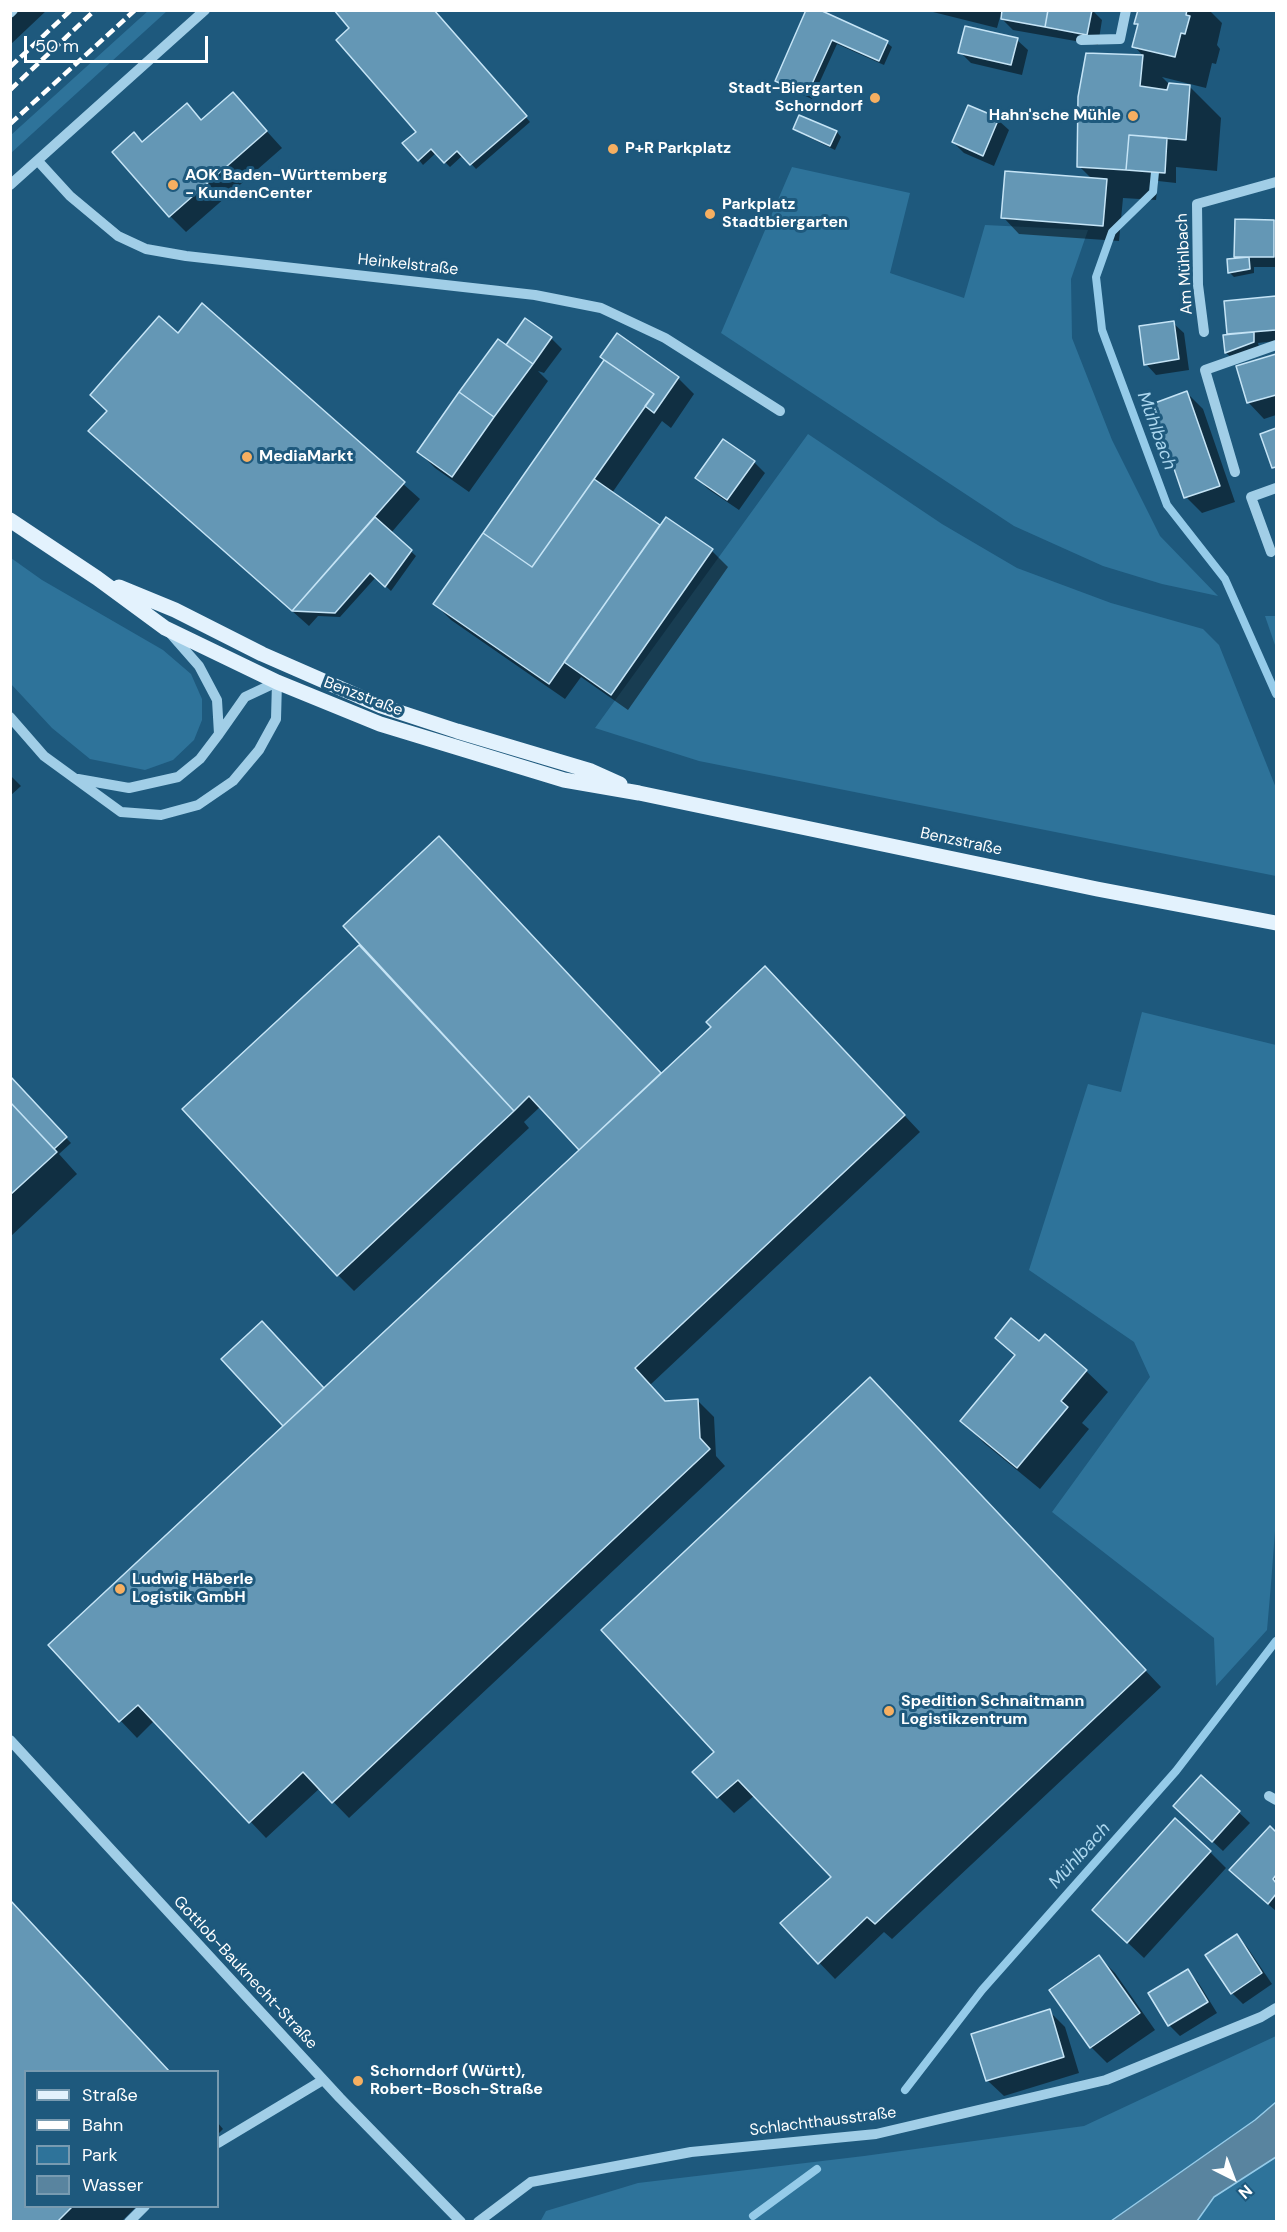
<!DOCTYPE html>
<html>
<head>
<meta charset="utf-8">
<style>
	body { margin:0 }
	#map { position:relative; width:1287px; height:2232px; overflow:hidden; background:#1e597d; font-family:"DM Sans",sans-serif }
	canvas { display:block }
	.frame { position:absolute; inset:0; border:12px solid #fff; pointer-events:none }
	.legend { position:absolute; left:24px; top:2070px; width:195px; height:138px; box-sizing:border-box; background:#1e597d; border:2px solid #789bb1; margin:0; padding:8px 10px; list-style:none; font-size:18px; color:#fff }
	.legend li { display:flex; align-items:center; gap:12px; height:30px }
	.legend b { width:30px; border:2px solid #789bb1 }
	.north { position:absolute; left:1203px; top:2148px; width:60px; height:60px; -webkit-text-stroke:4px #1e597d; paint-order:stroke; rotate:138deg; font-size:16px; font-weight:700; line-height:24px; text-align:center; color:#fff }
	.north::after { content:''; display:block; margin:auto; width:21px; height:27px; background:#fff; clip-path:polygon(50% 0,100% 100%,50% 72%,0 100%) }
	.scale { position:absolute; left:24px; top:36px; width:184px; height:27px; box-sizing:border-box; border:3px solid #fff; border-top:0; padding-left:8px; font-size:18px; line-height:21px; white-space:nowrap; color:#fff; -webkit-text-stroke:4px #1e597d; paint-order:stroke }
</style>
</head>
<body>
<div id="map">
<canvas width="1287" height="2232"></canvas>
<div class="frame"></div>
<ul class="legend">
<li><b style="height:8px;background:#e3f2fd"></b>Straße</li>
<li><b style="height:8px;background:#fff"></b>Bahn</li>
<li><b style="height:16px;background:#2e739a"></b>Park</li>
<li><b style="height:16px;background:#59849f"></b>Wasser</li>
</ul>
<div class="north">N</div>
<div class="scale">50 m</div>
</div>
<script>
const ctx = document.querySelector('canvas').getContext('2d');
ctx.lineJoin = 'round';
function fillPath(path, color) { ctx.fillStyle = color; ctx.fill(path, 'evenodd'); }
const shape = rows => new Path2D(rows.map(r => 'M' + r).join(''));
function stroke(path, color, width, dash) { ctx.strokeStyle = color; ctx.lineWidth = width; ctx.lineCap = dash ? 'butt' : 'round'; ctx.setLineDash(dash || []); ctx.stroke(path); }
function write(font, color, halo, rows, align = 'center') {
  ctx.font = font + ' "DM Sans",sans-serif'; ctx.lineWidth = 6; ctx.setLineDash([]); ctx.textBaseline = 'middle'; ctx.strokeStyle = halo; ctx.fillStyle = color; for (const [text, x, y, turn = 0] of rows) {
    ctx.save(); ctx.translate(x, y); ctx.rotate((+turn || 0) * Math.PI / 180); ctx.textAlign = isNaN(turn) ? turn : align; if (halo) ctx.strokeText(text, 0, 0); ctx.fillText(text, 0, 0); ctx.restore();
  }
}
const green = shape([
	[149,10,167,11,11,153,11,135],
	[792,167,910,193,890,273,964,298,985,225,1088,230,1071,279,1072,338,1112,440,1160,536,1218,596,1162,584,1103,566,1014,526,721,333],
	[808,434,942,524,1017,568,1111,603,1203,629,1219,645,1276,788,1276,876,699,761,595,728],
	[11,558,42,580,163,650,191,674,202,699,202,720,194,740,173,760,145,770,90,759,52,728,11,684],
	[1265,616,1276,616,1276,648],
	[1142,1012,1276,1045,1276,1518,1271,1584,1267,1630,1216,1686,1214,1638,1052,1512,1150,1377,1134,1342,1029,1270,1088,1084,1121,1092],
	[1276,2036,1276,2221,540,2222,546,2211,638,2183,864,2156,1084,2126]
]);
const water = shape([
	[1276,2102,1276,2157,1214,2197,1197,2221,1111,2221,1255,2120,1276,2102]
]);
const shadow = shape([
	[10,10,47,10,10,45],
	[433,10,530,122,476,169,463,155,450,167,436,153,423,165,419,160,418,132],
	[808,10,887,43,892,47,884,65,837,44,812,99,781,85,776,80],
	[925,10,1092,10,1102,20,1098,45,1013,30,1000,17,997,28],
	[1139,10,1209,10,1222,23,1217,45,1220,49,1216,64,1212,63,1206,88,1162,77,1170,85,1190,87,1221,118,1217,171,1176,167,1176,183,1158,181,1156,200,1123,198,1119,241,1019,234,1003,217,1092,179,1079,166,1087,55,1144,57,1134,46,1139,26,1136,23],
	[1017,40,1028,50,1022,75,971,63,960,52],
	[233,94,282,148,186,232,170,216,143,143,187,105,202,121],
	[998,120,1009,130,994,166,964,153,953,142],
	[795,129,837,132,841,137,835,150,800,133],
	[1274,221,1276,224,1276,267,1254,267,1254,273,1234,277,1229,272,1239,259,1236,256],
	[1276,298,1276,341,1258,343,1259,347,1231,357,1226,353,1225,336,1229,336,1226,302],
	[202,305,420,499,391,533,416,556,391,591,376,577,340,617,318,616,309,626,107,447,178,336],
	[1173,323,1184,333,1189,370,1156,375,1146,364],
	[551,338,562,349,544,373,538,371,548,381,469,492,435,468,419,452,506,347],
	[1276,356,1276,415,1264,419,1248,402,1238,367],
	[606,360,678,378,694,394,671,428,662,421,612,493,661,527,666,519,712,551,728,567,628,710,581,677,565,699,451,620,435,604],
	[1187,393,1203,409,1235,502,1202,513,1186,497],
	[1276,430,1276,470,1274,467,1262,435],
	[754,462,765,473,739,510,708,489,697,478],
	[10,775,21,786,10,796],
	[450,849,661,1075,781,984,920,1132,650,1385,666,1402,698,1401,714,1417,716,1456,725,1466,349,1818,320,1788,266,1838,155,1720,137,1738,50,1646,581,1150,541,1106,524,1122,529,1128,354,1291,338,1275,367,954],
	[10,1078,71,1143,59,1154,77,1174,10,1237],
	[997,1338,1039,1343,1086,1371,1108,1392,1082,1423,1089,1429,1040,1489,984,1443,962,1421,1016,1357],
	[886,1396,1161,1687,892,1939,884,1932,835,1979,782,1924,834,1877,755,1795,734,1813,718,1797,716,1752],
	[1202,1777,1250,1823,1223,1851,1185,1816],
	[1270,1828,1276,1834,1276,1911,1241,1881],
	[1210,1852,1226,1868,1144,1958,1110,1926],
	[10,1901,170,2072,26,2072,26,2206,137,2206,121,2222,10,2222],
	[1237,1936,1247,1947,1272,1984,1243,2004,1232,1993],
	[1099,1957,1115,1973,1155,2030,1107,2063,1091,2047],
	[1187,1971,1198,1982,1217,2013,1180,2036,1169,2025,1150,1994],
	[1049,2011,1065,2027,1079,2073,1004,2096,987,2080],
	[218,2123,223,2129,218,2134]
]);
const stream = shape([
	[1155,172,1153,192,1112,232,1096,277,1102,330,1167,505,1225,579,1276,694],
	[905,2090,982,1990,1176,1771,1276,1641],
	[753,2216,817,2169]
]);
const building = shape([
	[334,10,434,10,527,116,470,165,457,151,444,163,431,149,418,161,402,143,416,132,336,40,349,28,334,10],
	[806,10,820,10,888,41,879,61,832,40,807,95,775,81,806,10],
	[1002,10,1048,10,1045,27,1001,19,1002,10],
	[1048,10,1092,10,1087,35,1045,27,1048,10],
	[1138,10,1187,10,1186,15,1190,16,1185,34,1181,33,1175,57,1132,47,1138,24,1134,24,1138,10],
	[965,26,1018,38,1011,65,958,53,965,26],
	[1086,53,1143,55,1140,86,1167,90,1169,83,1190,85,1186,140,1129,135,1126,170,1077,167,1078,97,1086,53],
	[233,92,267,131,169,217,112,152,134,132,142,142,187,103,201,120,233,92],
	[968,105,999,118,983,156,952,142,968,105],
	[799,115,837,131,830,146,793,129,799,115],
	[1129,135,1167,138,1165,173,1126,170,1129,135],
	[1005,171,1107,179,1103,226,1001,218,1005,171],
	[1235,219,1274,220,1274,257,1234,257,1235,219],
	[1249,257,1250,269,1228,273,1227,259,1249,257],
	[1276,296,1276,330,1227,334,1224,301,1276,296],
	[202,303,405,482,292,611,88,431,107,411,90,395,159,316,178,333,202,303],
	[525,318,552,337,533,364,506,345,525,318],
	[1174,321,1179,359,1144,365,1139,326,1174,321],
	[1254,332,1254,342,1225,353,1223,335,1254,332],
	[617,333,679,377,654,413,645,406,654,394,600,357,617,333],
	[498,339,533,364,494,417,459,392,498,339],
	[1276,354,1276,395,1247,403,1236,366,1276,354],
	[604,360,654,394,532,567,483,533,604,360],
	[1187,391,1220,486,1184,498,1152,404,1187,391],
	[459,392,494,417,452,477,417,452,459,392],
	[1276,428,1276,467,1272,468,1260,434,1276,428],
	[723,439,755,461,727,500,695,478,723,439],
	[594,479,660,525,549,684,433,604,483,533,532,567,594,479],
	[375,517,412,550,385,587,370,573,335,613,292,611,375,517],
	[666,517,713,549,611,695,564,662,666,517],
	[439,836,661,1073,579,1150,529,1096,514,1111,343,926,439,836],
	[359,945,514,1111,337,1276,182,1109,359,945],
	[765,966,905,1115,635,1368,665,1401,698,1399,700,1438,710,1449,332,1803,303,1772,249,1823,138,1705,119,1722,48,1645,711,1027,706,1022,765,966],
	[10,1076,67,1137,54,1149,10,1102,10,1076],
	[10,1102,57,1152,10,1195,10,1102],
	[1011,1318,1039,1341,1045,1334,1087,1370,1061,1401,1068,1407,1017,1468,960,1421,1015,1355,995,1338,1011,1318],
	[262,1321,324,1388,283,1426,221,1359,262,1321],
	[870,1377,1146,1670,875,1924,867,1917,818,1964,780,1923,831,1877,738,1780,717,1798,697,1777,692,1772,714,1752,601,1630,870,1377],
	[1201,1775,1240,1811,1212,1842,1173,1806,1201,1775],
	[1175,1818,1211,1851,1127,1943,1092,1910,1175,1818],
	[1270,1826,1276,1832,1276,1875,1273,1879,1276,1883,1276,1894,1268,1904,1229,1870,1270,1826],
	[10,1900,170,2072,26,2072,26,2206,73,2206,57,2222,10,2222,10,1900],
	[1237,1934,1262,1973,1231,1994,1205,1955,1237,1934],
	[1099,1955,1140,2013,1090,2048,1049,1990,1099,1955],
	[1188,1969,1208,2002,1168,2026,1148,1993,1188,1969],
	[1050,2009,1064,2057,986,2081,971,2034,1050,2009]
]);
const minor = shape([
	[10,13,13,10],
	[1081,40,1120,39,1126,10],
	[38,161,70,196,118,236,146,249,186,256,535,295,601,308,665,338,780,411],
	[10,185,205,10],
	[1204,332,1198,285,1197,204,1276,182],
	[1235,472,1205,370,1276,345],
	[1271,552,1251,497,1276,488],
	[10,717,44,756,121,812,161,815,198,805,233,781,259,750,276,719,277,682,245,697,219,734],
	[78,779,129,788,178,777,200,759,219,734,217,700,199,666,170,633],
	[10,1740,340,2098,461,2222],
	[1269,1796,1276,1800],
	[218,2143,323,2080],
	[129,2222,145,2206],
	[478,2222,531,2182,691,2152,876,2134,1106,2080,1261,2017,1276,2008]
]);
const major = shape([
	[10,520,97,578,165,628,277,682,380,724,564,780,639,793,1097,889,1276,923],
	[119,587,175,610,262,654,381,706,457,731,591,771,620,784]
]);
const rail = shape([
	[10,67,71,10],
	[10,90,95,10],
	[10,124,135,10]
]);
const markers = [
	[875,98,6,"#f6af61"],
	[1133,116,6,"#f6af61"],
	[613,149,6,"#f6af61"],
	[173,185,6,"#f6af61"],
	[710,214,6,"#f6af61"],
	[247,457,6,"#f6af61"],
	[120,1589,6,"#f6af61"],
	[889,1711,6,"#f6af61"],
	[358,2081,6,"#f6af61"]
];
const poiNames = [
	["Stadt-Biergarten",863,89,"right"],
	["Schorndorf",863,107,"right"],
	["Hahn'sche Mühle",1121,116,"right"],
	["P+R Parkplatz",625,149],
	["AOK Baden-Württemberg",185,176],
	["- KundenCenter",185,194],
	["Parkplatz",722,205],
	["Stadtbiergarten",722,223],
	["MediaMarkt",259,457],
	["Ludwig Häberle",132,1580],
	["Logistik GmbH",132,1598],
	["Spedition Schnaitmann",901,1702],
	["Logistikzentrum",901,1720],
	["Schorndorf (Württ),",370,2072],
	["Robert-Bosch-Straße",370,2090]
];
const streetNames = [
	["Am Mühlbach",1185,264,-93],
	["Heinkelstraße",408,265,6],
	["Benzstraße",363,697,21],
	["Benzstraße",961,842,12],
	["Gottlob-Bauknecht-Straße",245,1973,47],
	["Schlachthausstraße",823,2122,-7]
];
const waterNames = [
	["Mühlbach",1156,431,70],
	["Mühlbach",1080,1856,-48]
];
fillPath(green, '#2e739a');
fillPath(water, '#59849f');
stroke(water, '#95cbe9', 1.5);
fillPath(shadow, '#0007');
stroke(stream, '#95cbe9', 8);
fillPath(building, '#6497b5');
stroke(building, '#c5e4f6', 1.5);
stroke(minor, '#a1cee7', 10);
stroke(major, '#e3f2fd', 15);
stroke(rail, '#fff', 4.5, [10, 4.5]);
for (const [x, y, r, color] of markers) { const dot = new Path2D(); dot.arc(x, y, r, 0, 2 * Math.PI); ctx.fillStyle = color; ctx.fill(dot); stroke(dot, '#1e597d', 2); }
write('bold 16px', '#fff', '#1e597d', poiNames, 'left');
write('16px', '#fff', '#1e597d', streetNames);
write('italic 18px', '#acd7ef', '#1e597d', waterNames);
</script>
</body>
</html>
